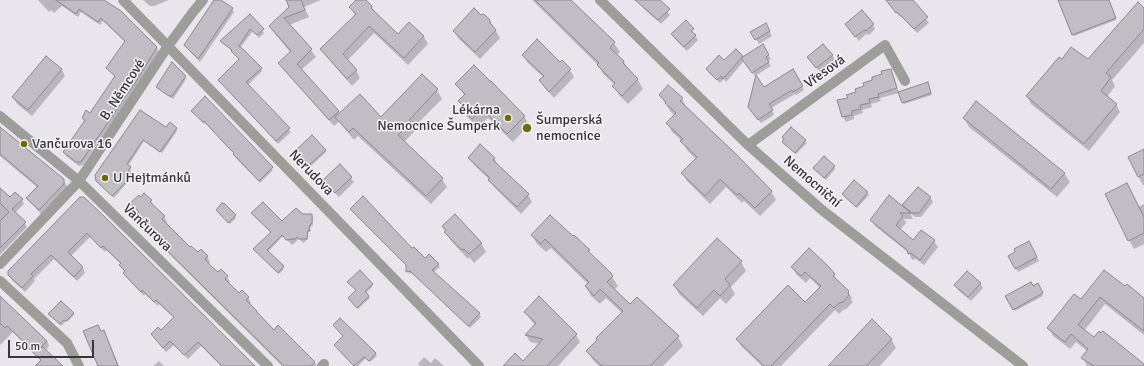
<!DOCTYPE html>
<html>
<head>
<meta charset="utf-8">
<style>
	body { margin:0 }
	#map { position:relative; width:1144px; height:366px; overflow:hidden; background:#e8e5ed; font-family:Signika,sans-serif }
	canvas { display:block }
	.scale { position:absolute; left:8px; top:340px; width:86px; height:18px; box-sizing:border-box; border:2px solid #373639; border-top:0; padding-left:5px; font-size:12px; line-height:14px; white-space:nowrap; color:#373639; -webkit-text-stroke:3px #f5f2fa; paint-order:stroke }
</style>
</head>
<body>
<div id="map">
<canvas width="1144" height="366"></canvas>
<div class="scale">50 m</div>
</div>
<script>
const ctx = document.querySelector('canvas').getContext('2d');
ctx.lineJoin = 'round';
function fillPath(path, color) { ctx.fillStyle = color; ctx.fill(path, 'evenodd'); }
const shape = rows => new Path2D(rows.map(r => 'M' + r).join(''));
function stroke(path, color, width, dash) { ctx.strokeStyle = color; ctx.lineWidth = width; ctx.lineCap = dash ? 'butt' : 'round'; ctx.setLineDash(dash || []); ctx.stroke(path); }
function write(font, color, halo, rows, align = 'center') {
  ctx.font = font + ' Signika,sans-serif'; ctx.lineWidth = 3; ctx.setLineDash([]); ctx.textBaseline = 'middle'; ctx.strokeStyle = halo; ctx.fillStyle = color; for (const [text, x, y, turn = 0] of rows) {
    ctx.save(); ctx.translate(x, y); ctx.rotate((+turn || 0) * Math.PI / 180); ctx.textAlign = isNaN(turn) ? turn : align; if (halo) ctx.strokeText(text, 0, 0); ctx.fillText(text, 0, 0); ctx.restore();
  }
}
const shadow = shape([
	[38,0,102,0,120,12,157,48,159,52,138,84,83,165,79,166,66,156,64,152,85,122,83,118,90,114,115,77,107,68,125,42,103,21,100,25,81,12,78,17,62,6,54,13,51,10,49,12],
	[143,0,169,0,154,6,150,6],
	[215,0,219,0,232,9,234,12,200,62,187,48,185,45],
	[287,0,321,0,304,7,309,17,289,25,311,50,316,57,301,70,340,114,381,118,437,90,442,99,413,128,415,131,404,142,442,179,447,187,431,204,358,136,354,140,339,122,334,126,284,70,280,63,291,53,275,34,270,27,290,8],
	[357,0,364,0,372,7,375,13,398,35,409,23,424,37,428,44,408,65,374,33,347,61,356,70,360,78,352,86,326,56,322,49,355,15,350,7],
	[532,0,570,0,614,43,620,52,616,55,624,62,628,69,638,80,643,89,628,104,619,95,614,86,615,85,603,74,599,66],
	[638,0,656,0,667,11,670,15,661,24,644,9],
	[893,0,911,0,929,23,917,33,901,16,900,17,892,8],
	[1061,0,1109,0,1116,20,1074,36],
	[1144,9,1144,43,1112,80,1115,86,1107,97,1116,104,1120,112,1089,151,1031,104,1027,96,1062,60,1088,61],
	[249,15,264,33,259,38,253,31,240,48,261,68,262,71,248,85,291,132,278,144,219,80,240,60,234,54,233,51,223,44,221,41],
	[481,16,490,21,500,38,480,59,458,38,454,31],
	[765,24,772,36,759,44,752,32],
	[873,25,875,29,869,35,866,34,859,41,849,28],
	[692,31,698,40,687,51,675,39,672,35],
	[762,46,771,59,768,61,771,66,755,76,744,61,726,82,724,79,720,83,709,73,707,69,724,61,742,56,743,58],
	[523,55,560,63,562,61,570,70,574,77,554,98,544,87,540,80,543,77,527,62],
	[832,55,835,60,820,72,811,61],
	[46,57,62,70,65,76,32,116,17,104,13,97],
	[890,70,893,74,899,93,880,98,881,101,871,104,872,107,862,110,863,113,854,116,854,119,846,122,843,117,838,101,849,98],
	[792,71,804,90,796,95,795,94,771,108,774,115,761,123,752,111],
	[185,77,186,79,173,99,158,89,157,87],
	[457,84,524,116,529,125,513,142,488,118,478,127,466,116,461,107,462,106,459,101,465,96],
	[928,86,932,95,904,104,903,103],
	[660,95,682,99,687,108,771,191,776,200,760,216,744,201,742,203,726,187,710,204,687,181,682,173,696,159,687,150,682,141,672,132,667,123,675,116,671,112],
	[140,111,166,128,176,129,177,131,162,153,144,141,128,166,131,170,129,173,131,176,125,185,114,198,98,183],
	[194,113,272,168,273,170,260,183,235,157,235,154,226,146,225,143,205,123,204,124],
	[964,118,1064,173,1070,182,1057,197,969,127],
	[0,128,63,180,67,186,67,190,42,215,31,203,28,198,38,188,0,156],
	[791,129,807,143,796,154,784,144],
	[325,150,326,152,311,166,298,153],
	[1144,150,1144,185,1143,185,1138,176],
	[470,158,494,158,499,167,528,195,532,202,521,214,494,187,490,180,474,165],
	[340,166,351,178,354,182,339,197,327,185,324,180],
	[834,167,835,169,826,180,814,168],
	[854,182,869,195,857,208,843,195],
	[918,188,930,198,933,202,921,217,915,217,910,213,913,219,904,219,906,223,900,230,913,241,921,231,934,241,938,247,924,265,916,259,912,260,909,253,875,226,871,220,905,209,903,205],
	[0,195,10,199,22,200,24,204,15,213,25,223,27,227,0,255],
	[151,201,154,206,164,217,167,222,166,224,190,248,198,253,207,256,210,262,208,264,218,274,227,277,230,282,228,284,239,294,248,297,251,303,249,305,274,331,314,362,317,366,282,366,138,223,135,217,139,213,132,203],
	[1144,204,1144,244,1134,249,1129,240,1138,207],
	[70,209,254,366,221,366,201,346,188,359,174,345,166,352,155,339,152,334,161,331,174,318,159,304,158,306,145,294,144,296,127,278,124,273,125,272,120,265,121,264,106,250,105,252,90,237,71,256,83,268,85,273,77,281,54,259,34,279,35,281,25,292,12,280,9,275],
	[217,211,235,216,236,218,230,224],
	[353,211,425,259,438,264,440,267,433,273,479,314,481,317,470,328,412,273,409,274,407,266],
	[254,215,282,223,302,215,312,215,313,217,313,225,310,228,310,232,308,232,308,239,303,243,299,239,292,245,283,236,268,252,284,269,279,274,256,251,271,233],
	[443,227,481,243,486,252,474,263,469,257,468,259,451,241],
	[532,235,573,238,574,237,612,277,618,286,614,290,630,306,678,337,683,346,663,366,599,366,593,360,587,351,622,313,606,298,600,304,591,296,586,286,588,284,551,248,546,252,537,244],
	[1029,243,1039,261,1018,272,1009,257],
	[741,262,746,271,731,287,735,294,726,304,720,298,703,316,679,294,674,285],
	[792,267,834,275,838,282,848,292,852,298,851,300,853,302,846,309,843,310,839,314,835,310,781,366,762,366,741,346,737,339,806,303,820,288,810,278,806,283,796,274],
	[980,283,983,288,971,301,958,290,955,285],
	[350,284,372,285,373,286,366,293,370,298,358,309,349,299,357,291],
	[1037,284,1043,296,1015,311,1007,296],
	[1125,288,1144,299,1144,335,1105,304,1084,331,1094,338,1144,366,1087,366,1083,358,1087,351,1076,342,1070,349,1053,336,1049,328,1081,301],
	[0,298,47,341,49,346,46,350,61,366,41,366,41,361,13,332,0,345],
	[526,312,576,335,580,342,558,366,507,366,523,362,540,344,530,342,526,335,535,325,530,319],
	[73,313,74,315,67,322,66,321,61,326,51,316],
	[340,319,376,354,377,356,370,362,366,358,358,366,354,366,336,347,335,345,344,336],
	[103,331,108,340,119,366,99,366,101,332],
	[891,339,896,348,880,366,829,366],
	[424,357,431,363,435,358,444,366,420,366,418,364],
	[159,361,164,366,153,366]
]);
const building = shape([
	[56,0,104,0,121,11,157,47,137,80,81,162,76,162,63,152,85,120,82,118,86,110,90,113,115,76,106,68,125,41,101,18,98,22,79,9,76,14,56,0],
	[214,0,221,0,233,8,198,59,184,45,214,0],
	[286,0,301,0,305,10,284,18,312,49,297,64,339,111,329,120,278,63,291,51,269,26,289,7,286,0],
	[356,0,366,0,372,6,371,8,398,34,409,22,424,36,404,58,369,26,343,54,357,70,347,79,320,49,356,14,349,7,356,0],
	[535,0,571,0,615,42,610,48,624,61,623,63,638,79,622,96,612,86,615,83,597,65,599,63,535,0],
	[635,0,660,0,670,9,658,20,635,0],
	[886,0,913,0,928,17,914,29,897,12,896,13,886,0],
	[1058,0,1109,0,1116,18,1072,35,1058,0],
	[1138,2,1144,8,1144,29,1106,73,1111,77,1101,91,1117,104,1084,144,1026,96,1059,57,1062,59,1071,47,1088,59,1138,2],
	[474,8,481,15,484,14,490,20,490,23,496,30,475,52,453,31,474,8],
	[862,10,874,24,866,31,864,30,855,37,845,24,862,10],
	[250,14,264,29,257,35,250,29,239,46,244,50,262,68,246,82,290,128,276,141,218,80,239,59,231,51,232,50,220,41,250,14],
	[686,20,694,29,691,31,696,35,684,47,671,34,686,20],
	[766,23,770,31,755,40,750,32,766,23],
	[537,39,560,62,562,60,571,69,549,92,539,80,544,76,522,55,537,39],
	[763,44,769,55,766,57,769,62,752,73,741,58,763,44],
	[823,44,833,55,816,68,807,57,823,44],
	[736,49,743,56,723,79,721,76,717,80,706,69,719,55,724,60,736,49],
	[46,56,62,69,28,110,12,97,46,56],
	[172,62,186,76,172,96,169,96,156,87,172,62],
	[474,65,490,81,491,81,525,116,507,134,482,109,472,119,460,107,462,105,458,101,465,94,455,84,474,65],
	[793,69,803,86,793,92,792,90,769,104,773,110,758,120,748,107,756,75,764,87,793,69],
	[891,69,897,88,878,94,879,97,869,99,870,103,860,105,861,109,852,111,852,115,842,117,837,100,848,98,846,95,856,92,855,89,864,86,863,83,872,80,872,77,882,74,881,71,891,69],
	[422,74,438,89,409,120,411,122,398,135,443,178,426,196,353,128,349,132,335,117,360,94,381,117,422,74],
	[928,82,931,93,902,103,898,92,928,82],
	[668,85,683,98,680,101,737,155,772,191,755,208,739,193,737,195,720,179,705,196,681,173,697,157,680,141,683,139,666,123,676,113,665,103,666,102,659,95,668,85],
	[205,96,273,167,259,181,233,154,234,153,224,143,204,121,203,122,191,111,205,96],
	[976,101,1065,173,1051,189,963,118,976,101],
	[140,110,166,127,170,122,177,128,160,152,143,140,127,164,131,167,128,171,131,173,125,183,112,196,96,181,95,175,140,110],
	[0,127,64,179,64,184,39,210,26,198,38,186,0,154,0,127],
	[791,127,806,140,795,153,782,142,784,139,782,137,791,127],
	[312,135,326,150,309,165,295,151,312,135],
	[480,144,495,158,493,160,529,194,517,207,488,180,490,178,468,158,480,144],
	[1144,149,1144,174,1138,177,1128,157,1144,149],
	[824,156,835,166,824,178,813,168,824,156],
	[340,164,352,177,335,193,323,180,340,164],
	[854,180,868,192,856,207,842,194,854,180],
	[1127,183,1144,217,1144,233,1128,241,1105,194,1127,183],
	[918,187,931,197,919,213,912,213,902,205,918,187],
	[0,188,10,197,15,192,23,199,12,209,26,222,0,248,0,221,9,212,0,203,0,188],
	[144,193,152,200,150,202,165,216,162,219,190,247,191,246,198,252,201,249,208,256,205,259,211,266,218,272,221,269,228,276,225,279,239,293,242,290,249,297,246,300,257,311,256,311,274,330,278,325,315,362,311,366,284,366,133,217,139,212,130,203,139,195,141,197,144,193],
	[889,195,911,213,900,213,903,216,896,225,913,240,921,230,935,240,920,260,911,253,908,254,907,250,870,220,889,195],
	[363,196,412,248,414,247,425,258,429,254,439,264,432,270,480,313,468,326,410,271,406,272,406,265,350,209,363,196],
	[80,197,84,197,108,220,255,366,222,366,198,342,184,355,170,341,163,348,151,334,158,327,161,330,174,317,156,300,154,302,142,290,141,292,123,273,125,271,119,265,121,263,103,246,101,248,87,233,68,252,83,267,74,277,51,255,31,274,33,276,22,288,8,275,8,271,80,197],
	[263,202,282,221,296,208,303,214,312,214,312,223,309,226,310,231,308,230,307,239,299,239,297,237,295,239,286,240,282,235,267,250,284,266,278,273,253,249,271,232,251,213,263,202],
	[222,203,223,204,224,203,236,215,228,223,216,210,222,203],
	[455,214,482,243,469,254,464,249,462,250,444,232,446,231,442,226,455,214],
	[550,215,573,236,574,235,590,250,588,251,610,272,613,276,607,282,630,304,637,297,679,336,650,366,602,366,586,351,597,340,596,338,623,311,600,289,594,296,585,286,589,282,545,239,541,244,531,235,550,215],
	[717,238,742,261,725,279,730,285,720,296,714,290,697,308,673,285,717,238],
	[1029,241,1037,257,1015,269,1008,256,1015,252,1014,249,1029,241],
	[809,248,828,266,835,274,833,276,849,291,848,292,849,295,843,302,839,303,834,308,830,304,771,366,764,366,736,339,788,285,805,302,821,286,805,272,801,276,791,267,809,248],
	[360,270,373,284,365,291,369,296,357,308,348,298,356,290,347,282,360,270],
	[1104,270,1125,286,1127,284,1144,298,1144,331,1100,297,1078,325,1094,337,1099,331,1100,333,1103,331,1144,364,1144,366,1094,366,1081,358,1088,349,1071,334,1065,342,1047,328,1074,294,1081,299,1104,270],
	[967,271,981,283,968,297,954,285,967,271],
	[1031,282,1033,286,1038,283,1043,293,1013,310,1005,296,1031,282],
	[0,296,47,341,40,348,43,347,63,366,35,366,41,360,25,345,26,344,7,326,5,328,0,323,0,296],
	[539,296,577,334,547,366,503,366,515,353,523,361,543,339,525,335,536,323,524,312,539,296],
	[61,301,74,313,66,321,64,320,60,324,48,314,61,301],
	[340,318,376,353,369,361,364,357,354,366,334,345,343,336,333,325,340,318],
	[872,319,892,339,866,366,828,366,872,319],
	[98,325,101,331,104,330,118,366,98,366,83,331,98,325]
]);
const street = shape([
	[123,0,479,366],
	[600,0,748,145,822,210,1023,366],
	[0,116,79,181,268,366],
	[748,145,885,45,905,81],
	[0,264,79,181,168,46,193,12,203,0],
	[0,281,67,343,79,366],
	[322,366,324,364]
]);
const markers = [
	[508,118,4,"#6f6b07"],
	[527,128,5,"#6f6b07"],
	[24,144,4,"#6f6b07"],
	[105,178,4,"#6f6b07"]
];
const streetNames = [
	["Vřesová",825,72,-36],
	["B. Němcové",123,90,-57],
	["Nerudova",311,173,46],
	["Nemocniční",812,182,41],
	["Vančurova",147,228,44]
];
const poiNames = [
	["Lékárna",500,110,"right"],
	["Nemocnice Šumperk",500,126,"right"],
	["Šumperská",536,120],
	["nemocnice",536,136],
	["Vančurova 16",32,144],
	["U Hejtmánků",113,178]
];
fillPath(shadow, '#0003');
fillPath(building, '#c1bdc5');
stroke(building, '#8c8990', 1);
stroke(street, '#9d9d9a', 10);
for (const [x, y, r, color] of markers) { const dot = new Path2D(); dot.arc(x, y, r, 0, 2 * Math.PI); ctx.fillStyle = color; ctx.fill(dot); stroke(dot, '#f5f2fa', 1.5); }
write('14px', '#373639', '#f5f2fa', streetNames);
write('14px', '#373639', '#f5f2fa', poiNames, 'left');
</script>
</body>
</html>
